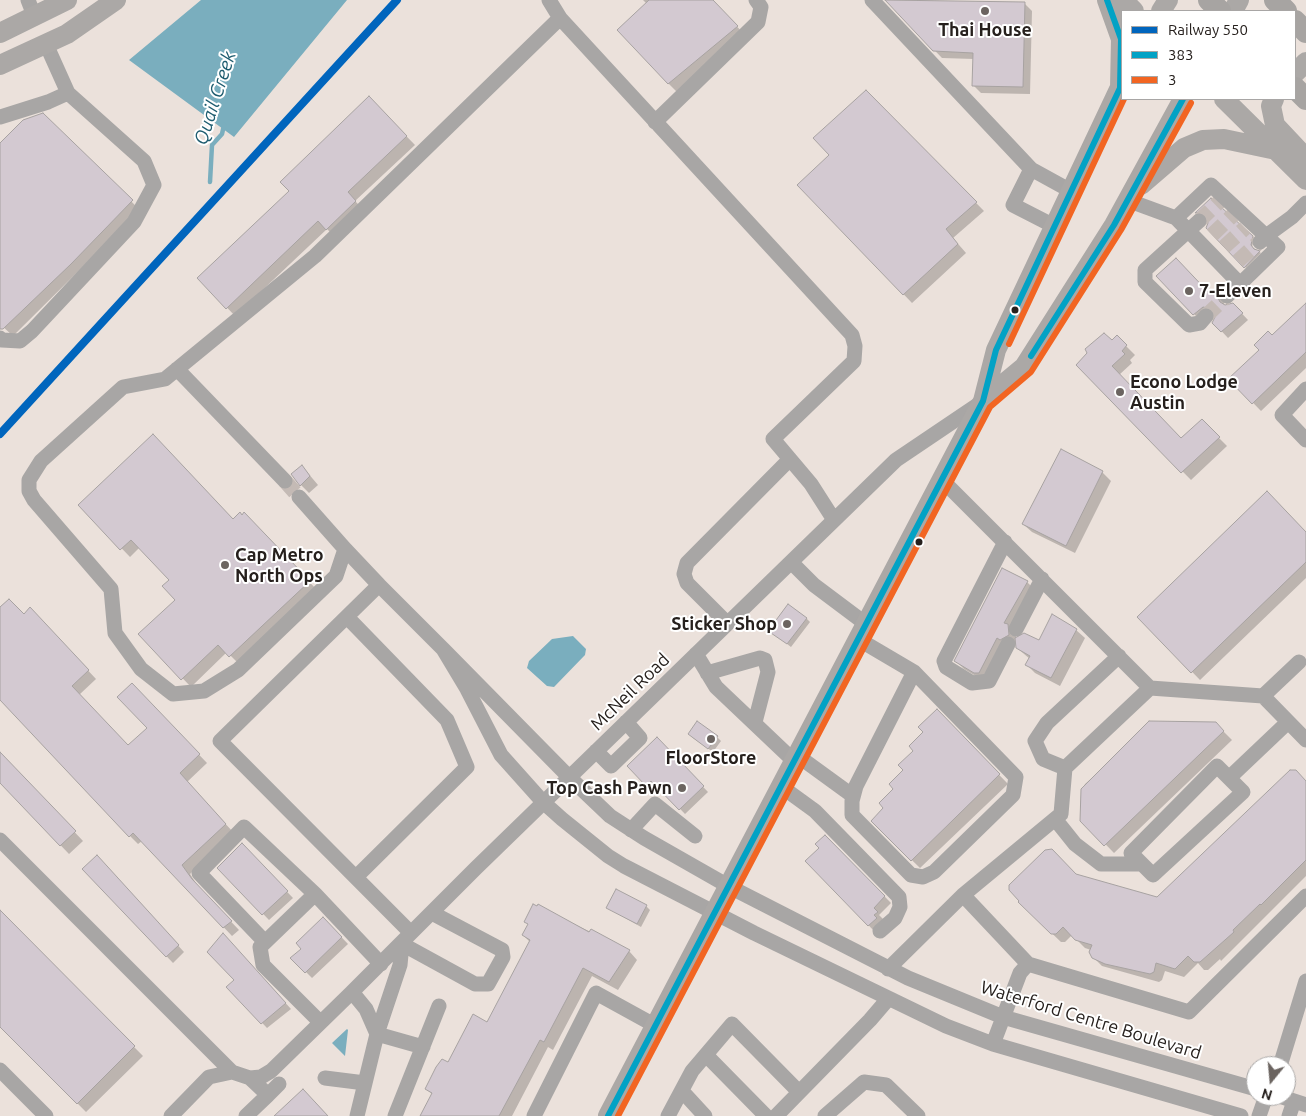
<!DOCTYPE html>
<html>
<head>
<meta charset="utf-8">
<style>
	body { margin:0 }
	#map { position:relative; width:1306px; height:1116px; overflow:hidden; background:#ebe1db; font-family:Ubuntu,sans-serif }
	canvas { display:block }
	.legend { position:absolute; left:1121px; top:10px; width:175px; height:90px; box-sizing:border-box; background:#fff; border:1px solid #a8a6a5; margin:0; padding:6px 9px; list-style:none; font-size:15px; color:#26201d }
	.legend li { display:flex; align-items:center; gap:10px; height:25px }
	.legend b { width:25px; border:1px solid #a8a6a5 }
	.north { position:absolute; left:1246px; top:1056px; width:50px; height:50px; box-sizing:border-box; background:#fff; border:1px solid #a8a6a5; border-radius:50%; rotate:197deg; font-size:14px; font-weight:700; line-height:20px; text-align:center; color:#26201d }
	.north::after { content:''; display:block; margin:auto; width:18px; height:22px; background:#6b6460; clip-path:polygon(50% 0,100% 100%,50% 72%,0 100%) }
</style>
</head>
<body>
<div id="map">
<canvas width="1306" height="1116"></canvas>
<ul class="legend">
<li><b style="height:6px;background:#0065bd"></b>Railway 550</li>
<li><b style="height:6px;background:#02a2c5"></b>383</li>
<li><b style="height:6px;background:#f26522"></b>3</li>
</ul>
<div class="north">N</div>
</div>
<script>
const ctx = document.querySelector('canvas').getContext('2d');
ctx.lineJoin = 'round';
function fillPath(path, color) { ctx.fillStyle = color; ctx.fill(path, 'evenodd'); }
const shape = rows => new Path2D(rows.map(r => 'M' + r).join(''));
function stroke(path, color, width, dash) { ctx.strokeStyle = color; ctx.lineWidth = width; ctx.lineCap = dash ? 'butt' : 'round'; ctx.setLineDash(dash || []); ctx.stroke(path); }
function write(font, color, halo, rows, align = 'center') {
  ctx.font = font + ' Ubuntu,sans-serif'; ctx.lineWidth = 4; ctx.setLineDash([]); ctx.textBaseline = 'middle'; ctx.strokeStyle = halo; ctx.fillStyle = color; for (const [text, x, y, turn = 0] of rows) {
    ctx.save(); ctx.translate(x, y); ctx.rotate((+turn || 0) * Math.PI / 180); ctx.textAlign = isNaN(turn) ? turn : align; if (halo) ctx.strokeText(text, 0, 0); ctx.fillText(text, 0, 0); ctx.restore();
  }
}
const water = shape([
	[201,0,347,0,234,137,129,60],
	[573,636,586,649,585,655,554,687,547,686,527,668,529,661,552,639],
	[347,1029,348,1030,345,1056,332,1043]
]);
const shadow = shape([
	[643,0,712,0,745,35,677,92,668,83,647,4],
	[886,0,1024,3,1032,11,1030,94,981,93,973,85,974,59,942,58],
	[866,91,984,211,953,238,966,253,912,303,799,185,830,155],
	[369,98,415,145,355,201,364,210,335,237,327,229,235,316,199,278,291,191],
	[43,115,140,210,13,336,0,324,0,146],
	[1211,200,1254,239,1252,247,1261,253,1246,268,1207,228,1209,224,1208,215,1198,214,1208,213,1200,211,1197,213],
	[1219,289,1225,295,1224,306,1233,304,1248,320,1228,338,1214,323,1215,314,1210,313,1200,320,1194,314],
	[1306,305,1306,368,1261,411,1230,379],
	[1117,337,1135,355,1130,360,1132,363,1119,375,1182,440,1202,421,1227,446,1191,480,1078,365],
	[302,466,318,485,309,493,301,485],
	[1102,472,1111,481,1075,553,1032,532,1023,524],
	[80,505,252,522,317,590,239,664,227,652,191,687,140,634,177,600,170,580,140,547,130,557],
	[1306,533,1306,578,1200,680,1139,617],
	[1027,582,1035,590,1016,634,1016,639,1039,642,1076,630,1085,638,1060,686,1035,673,1027,665,1030,659,1017,648,1017,643,1009,648,984,681,964,669,956,661],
	[0,607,24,615,38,617,96,679,79,695,129,747,148,728,132,685,207,763,187,782,233,832,190,874,200,889,239,930,232,936,142,841,138,844,130,836,0,698],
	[806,618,810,622,791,647,774,634],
	[937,711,1008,784,920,868,872,821,885,808],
	[1215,723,1232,740,1114,853,1082,820,1082,790,1085,784,1128,746],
	[717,737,721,741,713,752,693,738],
	[657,739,708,792,685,814,657,785,652,790,629,766],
	[0,753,83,841,69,854,0,782],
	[1306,782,1306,876,1221,961,1220,959,1208,970,1204,970,1198,963,1184,977,1165,971,1162,980,1159,982,1102,966,1093,957,1091,950,1085,948,1072,935,1065,942,1061,942,1019,902,1076,875,1158,899],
	[825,836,891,903,879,915,883,919,875,932,807,861,821,848],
	[242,845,293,898,269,920,219,868],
	[97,856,184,952,173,963,83,869],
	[538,906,629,951,637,960,618,990,592,976,553,1050,548,1047,512,1116,421,1116,433,1095,426,1089,488,1023,530,942,523,935],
	[646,906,650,910,641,927,608,908],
	[0,912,143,1056,86,1112,0,1025],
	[323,918,348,944,312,978,292,958,302,949],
	[228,940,291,1009,267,1028,228,987,236,980]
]);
const stream = shape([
	[210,182,212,145,222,134,224,125]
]);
const building = shape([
	[649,0,713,0,738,26,668,84,617,30,649,0],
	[885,0,1025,2,1023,87,972,86,973,53,933,51,885,0],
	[866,90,977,202,946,229,958,244,903,295,797,185,829,155,813,138,866,90],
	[369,96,407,136,348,192,356,201,326,230,318,221,226,309,197,278,289,191,280,182,369,96],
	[43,113,133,200,71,264,3,329,0,329,0,143,23,120,43,113],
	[1211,198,1253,236,1251,245,1254,249,1260,251,1244,268,1206,228,1208,223,1206,215,1201,212,1195,213,1211,198],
	[1176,258,1211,295,1219,288,1218,298,1220,302,1225,305,1233,303,1243,313,1221,332,1212,323,1215,317,1212,309,1203,307,1193,315,1156,276,1176,258],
	[1306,303,1306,352,1252,404,1228,379,1259,350,1254,345,1268,331,1272,335,1306,303],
	[1104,333,1112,340,1117,335,1127,345,1122,351,1125,354,1112,366,1181,438,1202,419,1220,437,1181,473,1076,365,1087,353,1085,349,1104,333],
	[153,434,233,519,240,512,242,515,244,512,310,581,229,657,218,645,181,680,138,634,175,600,162,586,169,580,131,540,120,550,78,505,153,434],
	[1061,449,1103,471,1066,546,1022,524,1061,449],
	[302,465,310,476,300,486,291,474,302,465],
	[1267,491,1306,532,1306,562,1191,673,1137,617,1267,491],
	[1002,568,1028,581,1004,623,1008,624,1009,635,1000,640,997,638,979,673,974,673,954,661,1002,568],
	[9,599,24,614,30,607,89,670,72,686,128,745,147,728,117,697,132,683,200,754,180,773,226,824,182,865,192,879,232,921,223,928,133,833,129,837,0,700,0,607,9,599],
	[788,604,807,618,787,644,768,631,788,604],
	[1052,614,1077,629,1051,678,1025,665,1030,656,1016,648,1015,638,1024,633,1039,640,1052,614],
	[937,709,1000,774,911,861,871,821,883,808,879,803,893,789,889,784,903,770,898,765,913,751,909,746,923,732,918,727,937,709],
	[697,721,718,736,708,749,688,734,697,721],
	[1149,721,1216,722,1224,731,1104,846,1080,821,1081,789,1149,721],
	[657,737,704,786,679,810,651,781,646,786,627,766,657,737],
	[0,752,76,831,60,846,0,783,0,752],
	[1290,770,1296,770,1306,781,1306,860,1261,905,1260,904,1233,930,1234,932,1200,962,1194,962,1188,956,1175,969,1156,963,1154,972,1150,974,1105,964,1092,958,1089,952,1092,945,1075,940,1063,927,1056,934,1051,934,1018,902,1019,901,1009,890,1009,885,1045,850,1052,849,1076,874,1157,897,1290,770],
	[825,835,885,896,874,908,878,912,874,915,877,918,868,926,805,861,819,848,815,844,825,835],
	[242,843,288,891,262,915,217,868,242,843],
	[97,855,179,945,166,957,82,869,97,855],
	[616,889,647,905,637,924,606,908,616,889],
	[533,904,537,906,538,904,589,932,591,929,630,950,609,982,583,968,544,1042,540,1040,499,1116,420,1116,432,1093,425,1089,436,1067,442,1059,448,1062,473,1014,487,1022,530,940,522,935,528,924,524,922,533,904],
	[0,910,135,1046,77,1104,0,1027,0,910],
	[323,917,342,937,305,973,290,958,301,949,296,943,323,917],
	[223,933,286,1003,261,1024,226,987,234,980,207,952,223,933],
	[303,1089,328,1116,274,1116,303,1089]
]);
const minorTunnel = shape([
	[1199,221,1220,201],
	[1212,235,1233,215],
	[1224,247,1245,228],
	[1238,261,1259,242],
	[1206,316,1227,296],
	[285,481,299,497]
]);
const minor = shape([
	[28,0,35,18],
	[549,0,560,18],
	[872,0,1031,169,1071,191],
	[0,117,48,102,68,93,46,44],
	[655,122,758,22,761,7,756,0],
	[1031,169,1013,205,1054,226],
	[1127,200,1176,218,1211,185,1266,236,1292,217,1306,203],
	[1176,218,1240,284,1278,247,1266,236,1260,242],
	[1199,221,1145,270,1145,282,1189,325,1200,323,1206,316],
	[1227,296,1240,284],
	[0,338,2,340,20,341,32,331,134,222,154,185,144,161,68,93],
	[177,369,285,481],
	[1306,389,1282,415,1306,440],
	[941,479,1150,688,1263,696,1299,662],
	[299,497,345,549,336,576,238,670,204,691,173,694,141,669,115,633,111,589,34,500,29,491,29,480,41,461,123,387,165,379,315,256,560,18,852,335,855,346,854,361,773,439,811,484,834,520],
	[1005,542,944,661,946,667,972,683,989,681,1008,644],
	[345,549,379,585],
	[791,562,814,585,866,624],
	[347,617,447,720,467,767,356,877],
	[727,623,687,583,684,574,687,563,790,459],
	[1016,629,1042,579],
	[858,639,914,672,1016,777,1013,795,934,872,923,877,911,875,852,815,852,801,856,786,914,672],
	[696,654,716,687,795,762],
	[707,673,760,658,765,660,768,672,755,722],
	[1263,696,1306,740],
	[596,751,611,766,640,738,626,722],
	[798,756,853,796],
	[1065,768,1043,759,1035,741,1047,723,1119,656],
	[1229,778,1217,766,1131,853,1153,875,1243,792,1229,778,1288,722],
	[782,787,815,811,899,897,900,907,895,918,880,931],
	[1055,819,1075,844,1101,864,1141,864],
	[631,830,655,804,695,836],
	[0,840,232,1072],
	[963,895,1028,964],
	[411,933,220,741,379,585,443,649],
	[265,942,199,873,244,827,315,894],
	[888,969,963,895,1061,814,1065,768,1150,688],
	[320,1022,263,965,260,947,315,894,381,964],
	[993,1044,1020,973,1028,964,1189,1012,1306,896],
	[423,1047,377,1034,400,965,402,944,475,984,488,984,503,957,502,950,432,913],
	[706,1055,766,1116],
	[1280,1066,1306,981],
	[0,1070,46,1116],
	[325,1078,365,1083],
	[682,1091,705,1116],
	[268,1095,279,1084],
	[1279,1096,1306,1105],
	[171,1116,209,1077,232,1072,250,1078,261,1077,271,1071,352,992],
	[246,1116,268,1095,250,1078],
	[357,1116,377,1034,366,1009,352,992,476,868,896,460,982,402],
	[395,1116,439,1006],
	[534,1116,596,993,656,1026],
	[668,1116,692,1071,732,1024,799,1092],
	[776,1116,870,1020,888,999],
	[825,1116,864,1082,886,1085,918,1116],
	[1241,1116,993,1044,946,1026,754,933,624,866,608,856,562,819,543,802,501,755,467,689,443,649,569,777,610,816,644,838,730,887,908,978,1003,1017,1256,1089],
	[1259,1116,1266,1096],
	[1289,1116,1294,1101]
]);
const major = shape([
	[1107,0,1121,39,1120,88],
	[1123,0,1134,11],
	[1161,11,1168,0],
	[1233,11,1239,0],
	[0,33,67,0],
	[0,65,67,34,116,0],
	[1295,73,1306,62],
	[1224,99,1306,180],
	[1274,99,1271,106,1275,125,1306,158],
	[1141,185,1184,148,1203,140,1224,139,1276,150],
	[983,401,1024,367,1114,225,1183,99],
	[608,1116,983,401,996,350,1122,83]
]);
const highway = shape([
	[1209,0,1220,11],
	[1275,0,1286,11],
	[1295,21,1306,32],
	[1295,88,1306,99]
]);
const bus1 = shape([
	[1031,356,1114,225,1183,99],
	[608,1116,983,401,996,350,1120,88,1121,39,1107,0]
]);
const bus2 = shape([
	[1009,344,1124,99],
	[618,1116,990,407,1031,372,1121,230,1191,103]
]);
const rail1 = shape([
	[0,434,397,0]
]);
const markers = [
	[985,11,5,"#6b6460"],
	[1189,291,5,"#6b6460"],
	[1015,310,4.5,"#26201d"],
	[1120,392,5,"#6b6460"],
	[919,542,4.5,"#26201d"],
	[225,565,5,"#6b6460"],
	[787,624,5,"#6b6460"],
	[711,739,5,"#6b6460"],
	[682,788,5,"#6b6460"]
];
const poiNames = [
	["Thai House",985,30,"center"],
	["7-Eleven",1199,291],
	["Econo Lodge",1130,382],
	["Austin",1130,403],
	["Cap Metro",235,555],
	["North Ops",235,576],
	["Sticker Shop",777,624,"right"],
	["FloorStore",711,758,"center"],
	["Top Cash Pawn",672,788,"right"]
];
const streetNames = [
	["McNeil Road",630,692,-44],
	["Waterford Centre Boulevard",1091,1020,17]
];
const waterNames = [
	["Quail Creek",215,98,-72]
];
fillPath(water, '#7aaebe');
fillPath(shadow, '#0003');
stroke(stream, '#7aaebe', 4.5);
fillPath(building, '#d3c9d1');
stroke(building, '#a7a2a1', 1);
stroke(minorTunnel, '#c4bab5', 15, [15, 8]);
stroke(minor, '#a8a6a5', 15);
stroke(major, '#aba8a6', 20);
stroke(highway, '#a7a4a2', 22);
stroke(bus1, '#02a2c5', 6);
stroke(bus2, '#f26522', 6);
stroke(rail1, '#0065bd', 8);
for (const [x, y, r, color] of markers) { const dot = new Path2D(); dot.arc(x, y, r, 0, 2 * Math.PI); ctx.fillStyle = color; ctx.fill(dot); stroke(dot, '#fff', 2); }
write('bold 18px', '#26201d', '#fff', poiNames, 'left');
write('18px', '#26201d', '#fff', streetNames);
write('italic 19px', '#1e5c6f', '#fff', waterNames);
</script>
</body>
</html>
